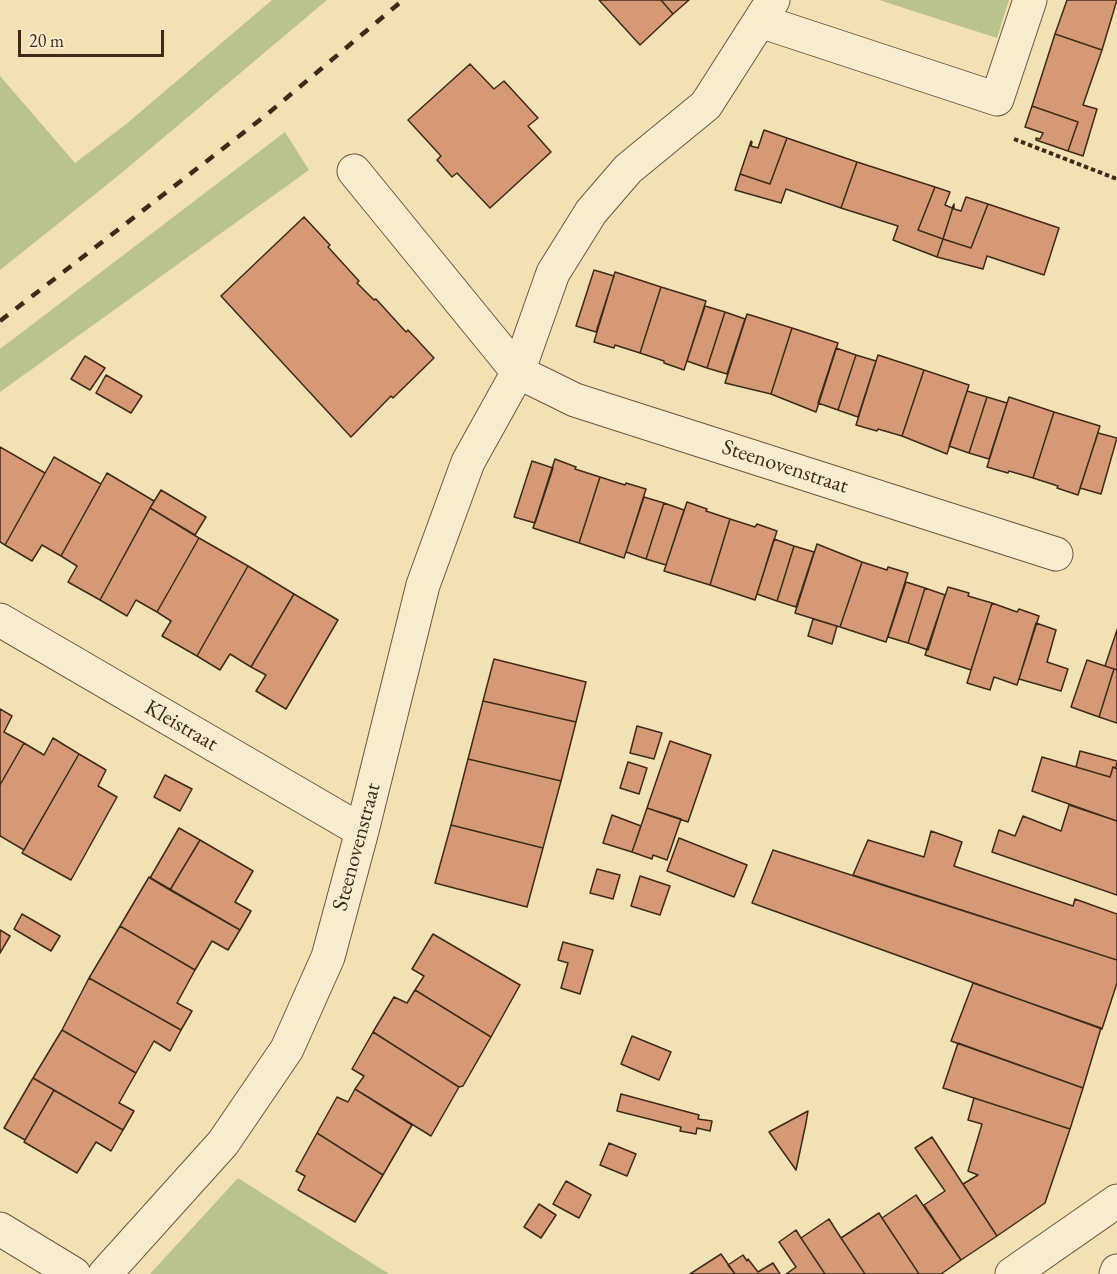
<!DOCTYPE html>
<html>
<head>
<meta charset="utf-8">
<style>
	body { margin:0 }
	#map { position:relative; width:1117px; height:1274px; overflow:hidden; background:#f2e1b3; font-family:"EB Garamond",serif }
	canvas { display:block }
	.scale { position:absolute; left:18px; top:30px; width:146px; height:27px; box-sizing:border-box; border:3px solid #3f2a16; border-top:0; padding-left:8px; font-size:18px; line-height:21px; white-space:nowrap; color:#3f2a16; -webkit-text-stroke:4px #f7ecce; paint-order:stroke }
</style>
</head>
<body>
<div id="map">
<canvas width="1117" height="1274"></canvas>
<div class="scale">20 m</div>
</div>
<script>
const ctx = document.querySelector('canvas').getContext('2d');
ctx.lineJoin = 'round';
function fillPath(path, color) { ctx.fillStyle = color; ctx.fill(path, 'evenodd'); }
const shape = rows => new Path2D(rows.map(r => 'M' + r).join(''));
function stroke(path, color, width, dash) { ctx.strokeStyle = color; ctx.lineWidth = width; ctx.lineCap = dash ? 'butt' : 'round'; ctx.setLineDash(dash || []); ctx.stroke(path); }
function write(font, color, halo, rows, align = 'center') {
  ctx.font = font + ' "EB Garamond",serif'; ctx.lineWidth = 4.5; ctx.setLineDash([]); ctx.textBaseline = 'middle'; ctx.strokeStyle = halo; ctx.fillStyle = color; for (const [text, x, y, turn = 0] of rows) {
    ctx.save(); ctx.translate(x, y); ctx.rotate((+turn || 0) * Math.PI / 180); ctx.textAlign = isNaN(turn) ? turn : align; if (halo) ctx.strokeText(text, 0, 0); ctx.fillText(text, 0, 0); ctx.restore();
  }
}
const green = shape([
	[272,0,327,0,119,175,0,270,0,76,75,163,125,125],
	[879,0,1009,0,997,38],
	[285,132,309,170,0,392,0,349],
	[238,1178,389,1274,150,1274]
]);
const building = shape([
	[599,0,661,0,673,14,640,45,599,0],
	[661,0,689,0,673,14,661,0],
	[1067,0,1117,0,1102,50,1055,34,1067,0],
	[1055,34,1102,50,1083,105,1097,109,1083,156,1068,151,1078,122,1032,106,1055,34],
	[470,64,494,89,504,81,538,118,528,126,551,152,490,208,457,173,452,177,437,160,441,156,408,120,470,64],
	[1032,106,1078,122,1068,151,1036,140,1036,138,1040,139,1043,133,1025,127,1032,106],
	[764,130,787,138,770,184,740,174,751,141,752,142,751,146,758,148,764,130],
	[787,138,857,162,841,208,786,189,781,203,735,190,740,174,770,184,787,138],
	[857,162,935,187,918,230,943,239,937,257,893,240,898,226,841,208,857,162],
	[935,187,950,192,945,205,952,208,954,204,943,239,918,230,935,187],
	[966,197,988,204,971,248,943,239,954,204,954,209,961,211,966,197],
	[988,204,1059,228,1044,275,987,256,983,269,937,257,943,239,971,248,988,204],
	[304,217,330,245,328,247,359,281,357,283,374,300,376,299,406,332,408,330,434,358,393,398,391,396,351,437,221,296,304,217],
	[594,270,614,276,596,332,576,326,594,270],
	[615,272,661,287,640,353,615,345,614,348,594,342,615,272],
	[661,287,706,301,684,370,664,363,664,361,640,353,661,287],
	[705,306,725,312,707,368,687,361,705,306],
	[725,312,745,319,727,374,707,368,725,312],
	[747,314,792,328,771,394,725,383,747,314],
	[792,328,838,343,816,412,771,394,792,328],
	[836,348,856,355,838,410,818,403,836,348],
	[856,355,876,361,858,417,838,410,856,355],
	[878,355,924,370,902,436,878,429,877,431,856,425,878,355],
	[85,356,105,368,90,390,71,379,85,356],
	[924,370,969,385,947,454,902,436,924,370],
	[106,375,142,396,131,413,96,393,106,375],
	[967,391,987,397,969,453,949,446,967,391],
	[987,397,1007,403,989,459,969,453,987,397],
	[1009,397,1054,412,1033,478,1009,471,1008,473,987,467,1009,397],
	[1054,412,1100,426,1078,495,1057,488,1058,486,1033,478,1054,412],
	[1098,433,1117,438,1101,494,1080,488,1098,433],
	[0,447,45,473,5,545,0,542,0,447],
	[54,457,101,484,61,556,42,545,32,561,5,545,54,457],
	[555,459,576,467,575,469,600,477,579,543,533,528,555,459],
	[532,461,553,468,535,523,514,517,532,461],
	[107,473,154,501,100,600,68,582,77,566,61,556,107,473],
	[600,477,625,485,626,483,646,489,624,558,579,543,600,477],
	[161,490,206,517,195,535,150,508,161,490],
	[644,497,664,503,646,559,626,552,644,497],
	[687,502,707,509,706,511,730,519,710,585,664,571,687,502],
	[664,503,684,510,666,565,646,559,664,503],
	[150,508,199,538,157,612,136,600,127,616,100,600,150,508],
	[730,519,755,527,757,524,777,531,755,600,710,585,730,519],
	[199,538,248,566,197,656,162,636,171,621,157,612,199,538],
	[774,539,794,546,777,601,757,594,774,539],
	[817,544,862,562,840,627,795,613,817,544],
	[794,546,814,552,796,607,777,601,794,546],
	[862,562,887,570,888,567,908,573,886,642,840,627,862,562],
	[248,566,294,594,251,667,230,654,220,670,197,656,248,566],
	[906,582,925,588,908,643,888,637,906,582],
	[948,587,969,593,968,596,992,603,971,670,925,655,948,587],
	[925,588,945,595,928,650,908,643,925,588],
	[294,594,338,620,286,709,256,691,266,675,251,667,294,594],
	[992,603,1017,612,1019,609,1039,616,1017,685,994,677,990,690,967,683,992,603],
	[813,619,837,626,832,644,808,636,813,619],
	[1036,623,1056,630,1047,662,1068,669,1061,691,1019,679,1036,623],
	[1117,630,1117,670,1105,666,1117,630],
	[494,659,586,682,576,722,483,701,494,659],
	[1087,660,1114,669,1099,717,1071,707,1087,660],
	[1114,669,1117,670,1117,723,1099,717,1114,669],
	[483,701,576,722,561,781,468,759,483,701],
	[0,709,12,716,4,732,24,743,0,785,0,709],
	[637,726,662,733,654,759,630,753,637,726],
	[53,738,79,754,24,850,0,836,0,785,24,743,44,755,53,738],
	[670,741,711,755,688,822,647,808,670,741],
	[1080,751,1117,761,1116,768,1113,767,1110,777,1076,767,1080,751],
	[79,754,106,770,98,786,117,797,71,880,22,853,79,754],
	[1042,757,1110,777,1113,767,1117,769,1117,821,1032,791,1042,757],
	[468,759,561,781,543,848,451,825,468,759],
	[628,762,647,768,639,794,620,788,628,762],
	[165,775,192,789,180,811,154,797,165,775],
	[1069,805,1117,821,1117,895,992,852,999,830,1015,836,1023,816,1061,831,1069,805],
	[647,808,681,819,667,860,653,855,652,859,632,852,647,808],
	[612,815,641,826,632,852,603,843,612,815],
	[451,825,543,848,527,907,435,883,451,825],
	[179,828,200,840,170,890,150,878,179,828],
	[931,831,962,842,954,866,1073,906,1075,899,1117,914,1117,960,853,875,868,840,924,857,931,831],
	[679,838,747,865,734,897,667,871,679,838],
	[200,840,253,871,235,902,251,911,240,930,170,890,200,840],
	[773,850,1117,960,1117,983,1102,1029,752,903,773,850],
	[597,869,620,875,613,899,590,893,597,869],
	[640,876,670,886,660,915,631,906,640,876],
	[149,877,240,930,228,950,212,941,195,970,120,926,149,877],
	[22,914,60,936,51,951,14,929,22,914],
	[120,926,195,970,177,1003,192,1011,181,1030,89,978,120,926],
	[0,930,10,936,0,953,0,930],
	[433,934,520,985,491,1037,415,990,424,976,412,969,433,934],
	[563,942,593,950,580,994,561,988,568,963,558,960,563,942],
	[89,978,181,1030,170,1051,154,1041,136,1073,62,1030,89,978],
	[973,983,1101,1028,1083,1088,951,1041,973,983],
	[415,990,491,1037,463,1086,459,1087,373,1032,394,997,407,1003,415,990],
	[62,1030,136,1073,119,1103,134,1111,123,1130,33,1078,62,1030],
	[373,1032,459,1087,431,1136,355,1089,364,1076,352,1069,373,1032],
	[632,1036,671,1052,659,1080,621,1064,632,1036],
	[958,1043,1083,1088,1070,1129,943,1088,958,1043],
	[33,1078,54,1090,25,1140,4,1128,33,1078],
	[355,1089,412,1125,383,1175,317,1133,337,1097,348,1102,355,1089],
	[54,1090,123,1130,111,1151,96,1142,77,1173,24,1142,54,1090],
	[621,1094,699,1115,698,1119,712,1121,710,1131,697,1128,696,1134,691,1133,680,1131,681,1127,617,1111,621,1094],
	[974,1098,1070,1129,1045,1203,997,1236,963,1184,978,1175,968,1171,982,1124,968,1120,974,1098],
	[808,1111,806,1123,796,1170,769,1132,808,1111],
	[317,1133,383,1175,355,1222,298,1190,305,1176,296,1171,317,1133],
	[932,1137,997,1236,961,1260,924,1205,945,1191,915,1148,932,1137],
	[609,1143,636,1154,627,1176,600,1165,609,1143],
	[566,1181,591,1195,579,1218,553,1204,566,1181],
	[916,1195,961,1260,941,1274,919,1274,882,1218,916,1195],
	[539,1204,556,1215,541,1238,524,1227,539,1204],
	[879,1213,882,1218,919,1274,865,1274,841,1238,879,1213],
	[829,1219,841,1238,865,1274,825,1274,801,1238,829,1219],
	[796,1230,801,1238,825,1274,786,1274,796,1267,779,1242,796,1230],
	[721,1254,735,1274,690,1274,721,1254],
	[743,1255,747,1261,748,1259,758,1272,773,1263,780,1274,735,1274,728,1265,743,1255]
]);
const path = shape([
	[1014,139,1117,179]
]);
const minor = shape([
	[760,21,997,99,1030,0],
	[354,171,518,372,575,400,1056,554],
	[0,620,362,831],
	[0,1229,74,1274],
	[105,1274,223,1143,287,1049,328,957,362,831,423,585,468,462,518,372,553,273,591,212,628,169,706,105,773,0],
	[1116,1274,1117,1271]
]);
const tertiary = shape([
	[1012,1274,1117,1201]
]);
const rail = shape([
	[0,321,265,116,403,0]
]);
const streetNames = [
	["Steenovenstraat",785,467,18],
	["Kleistraat",181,726,30],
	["Steenovenstraat",357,847,-75]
];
fillPath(green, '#bac38c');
fillPath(building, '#d59a75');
stroke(building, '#3f2a16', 1.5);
stroke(minor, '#6c583d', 35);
stroke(tertiary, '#6c583d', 35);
stroke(path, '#3f2a16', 4, [4.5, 3]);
stroke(minor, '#f7ecce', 33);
stroke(tertiary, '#f7ecce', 33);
stroke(rail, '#3f2a16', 4.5, [10, 10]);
write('22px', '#3f2a16', '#f7ecce', streetNames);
</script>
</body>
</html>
